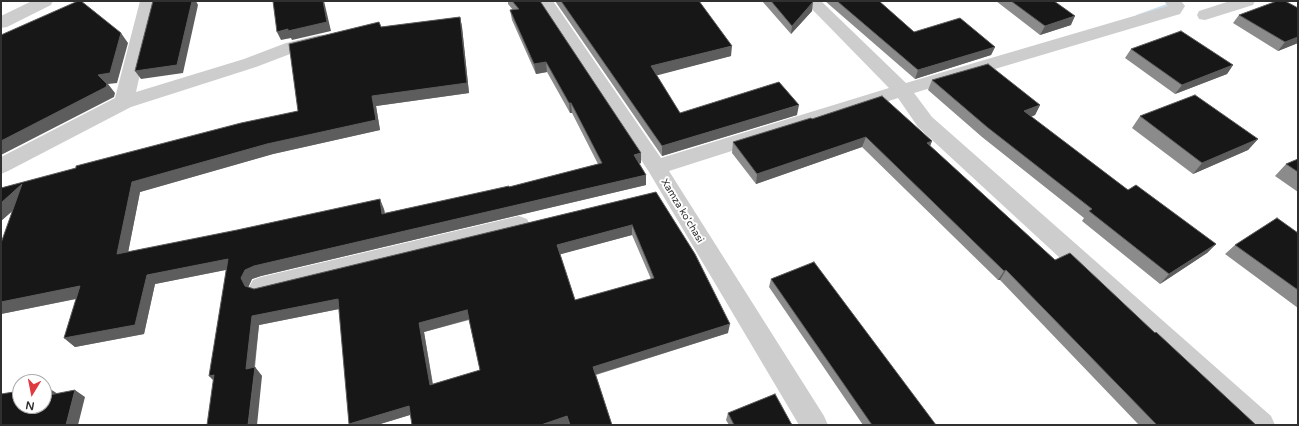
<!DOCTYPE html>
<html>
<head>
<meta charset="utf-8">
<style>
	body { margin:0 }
	#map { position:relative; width:1299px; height:426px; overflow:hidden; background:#fff; font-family:"Varela Round",sans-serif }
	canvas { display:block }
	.frame { position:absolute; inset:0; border:2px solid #303030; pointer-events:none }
	.north { position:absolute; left:12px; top:374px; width:40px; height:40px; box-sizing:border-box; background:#fff; border:1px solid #acacac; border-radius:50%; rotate:190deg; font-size:11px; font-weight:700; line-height:16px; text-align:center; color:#303030 }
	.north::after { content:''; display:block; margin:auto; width:14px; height:18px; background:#e03a41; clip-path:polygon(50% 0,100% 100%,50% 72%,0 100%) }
</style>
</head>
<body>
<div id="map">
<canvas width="1299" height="426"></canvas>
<div class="frame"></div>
<div class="north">N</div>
</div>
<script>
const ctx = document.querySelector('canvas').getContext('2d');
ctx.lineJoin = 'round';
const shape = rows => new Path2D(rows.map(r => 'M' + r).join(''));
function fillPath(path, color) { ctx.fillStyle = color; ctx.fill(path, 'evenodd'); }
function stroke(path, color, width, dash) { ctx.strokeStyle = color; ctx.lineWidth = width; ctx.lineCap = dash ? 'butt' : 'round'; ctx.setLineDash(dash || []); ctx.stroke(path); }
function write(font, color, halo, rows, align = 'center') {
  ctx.font = font + ' "Varela Round",sans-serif'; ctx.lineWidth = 4; ctx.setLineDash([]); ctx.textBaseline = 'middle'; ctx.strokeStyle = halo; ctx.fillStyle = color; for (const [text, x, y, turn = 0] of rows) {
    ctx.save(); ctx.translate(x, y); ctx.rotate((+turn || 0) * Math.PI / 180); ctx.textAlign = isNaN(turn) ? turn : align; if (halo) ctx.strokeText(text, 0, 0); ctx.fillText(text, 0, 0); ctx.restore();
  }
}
const stream = shape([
	[1175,1,1185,1,1141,16,1137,16,1136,15,1175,1]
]);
const minor = shape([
	[140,1,156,1,136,92,244,59,286,43,319,35,325,36,328,40,325,44,298,51,256,67,131,107,8,171,1,174,1,157,115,98,140,1],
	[537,1,553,1,661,158,889,88,804,1,821,1,906,83,1168,6,1164,1,1181,1,1185,6,1180,14,914,93,932,117,1271,416,1275,425,1241,425,918,127,898,98,669,171,824,416,828,425,799,425,649,172,537,1],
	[1230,1,1255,1,1253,5,1205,20,1199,19,1197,15,1199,11,1230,1],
	[519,216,527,219,530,225,527,231,519,234,261,297,253,294,249,287,253,280,261,277,519,216]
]);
const tertiary = shape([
	[32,1,53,1,51,5,7,27,1,28,1,16,32,1]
]);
const wall = shape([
	[508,1,540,1,641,163,639,164,646,175,646,185,261,276,252,279,248,287,254,289,656,192,728,333,596,375,612,425,569,425,569,424,410,415,377,425,350,425,339,309,259,325,255,367,262,376,214,381,226,270,155,284,144,334,75,347,64,338,76,299,1,314,12,211,1,221,1,188,298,111,379,22,381,27,460,17,462,27,469,93,376,106,380,130,273,154,140,192,128,252,384,209,385,213,509,187,598,164,572,113,570,113,547,72,536,74,512,20,510,10,513,10,508,4],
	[632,235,651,279,575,300,560,254],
	[469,320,480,370,433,384,424,332],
	[555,1,699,1,731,56,656,75,680,113,797,115,662,156],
	[762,1,812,1,812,11,791,34],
	[825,1,879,1,914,32,995,47,991,55,915,79],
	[996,1,1054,1,1071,25,1040,35],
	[1298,8,1298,43,1278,51,1233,23,1239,15],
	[1131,49,1233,65,1227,74,1175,94,1125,58],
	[932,80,1040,105,1035,115,1031,117,1128,190,1216,244,1207,253,1160,284,1082,221,1084,218,982,137,928,90],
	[1140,116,1258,139,1248,150,1193,174,1132,128],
	[812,119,932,141,930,146,1055,260,1155,333,1256,425,1139,425,1000,280,998,280,862,147,756,184,732,153,733,142],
	[1298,159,1298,192,1275,176,1286,164],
	[1298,233,1298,308,1225,254,1235,245],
	[771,279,936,425,863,425,769,287],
	[728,413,792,425,729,425,726,420]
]);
const shadedWall = shape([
	[191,1,196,1,198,5,183,73,141,79,135,71],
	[323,1,324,1,331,31,292,40,291,38,281,40,277,32,288,29],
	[813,2,812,11,791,34,792,26],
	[1075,16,1071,25,1040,35,1045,26],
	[460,17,462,27,469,93,376,106,380,130,273,154,140,192,126,263,117,254,132,182,372,96],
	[121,33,128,43,117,83,108,84,115,93,114,97,1,155,1,141],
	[1298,37,1298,43,1278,51,1285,42],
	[732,46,731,56,651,77,651,66],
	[995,47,991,55,915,79,918,70],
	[546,62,547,72,536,74,534,64],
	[1233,65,1227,74,1175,94,1182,85],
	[569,103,571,103,572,113,570,113],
	[799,105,797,115,662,156,662,146],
	[1040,105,1035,115,1018,122,1024,111],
	[866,137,862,147,756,184,757,174],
	[1258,139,1248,150,1193,174,1202,163],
	[932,141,928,151,927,143],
	[641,153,641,163,634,165,634,155],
	[646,175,646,185,261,276,252,279,248,288,245,286,241,278,245,270,254,266],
	[22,184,32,194,1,221,1,203],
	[380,199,384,209,386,224,382,214],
	[632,225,632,235,558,255,557,245],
	[1216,244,1207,253,1160,284,1169,274],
	[228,259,235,268,155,284,144,334,75,347,64,338,147,275],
	[1006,270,1000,280,998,280,1004,271],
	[80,286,90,296,1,314,1,302],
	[338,299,344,308,259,325,253,378,246,369,252,316],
	[467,310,470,319,424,332,434,393,430,385,419,323],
	[730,324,728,333,594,375,593,367],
	[255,367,262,376,257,425,248,425],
	[214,375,218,385,209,376],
	[47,387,58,394,44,396],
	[75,390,85,397,78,425,66,425],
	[409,406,413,414,377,425,350,425,349,424],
	[567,416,569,424,567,425,541,425]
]);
const building = shape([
	[78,1,81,1,121,33,110,73,98,75,107,84,106,87,1,141,1,35,78,1],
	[153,1,192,1,177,65,135,71,153,1],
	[273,1,323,1,327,22,288,31,288,29,277,32,273,1],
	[512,1,540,1,641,153,634,155,646,175,254,266,245,270,241,278,245,286,254,289,656,192,695,254,730,324,593,367,612,425,570,425,567,416,541,425,412,425,409,406,349,424,338,299,252,316,246,369,255,367,248,425,207,425,214,375,209,376,228,259,147,275,135,325,64,338,80,286,1,302,1,243,22,184,1,203,1,188,76,168,76,166,241,123,298,111,289,44,379,22,381,27,460,17,467,83,372,96,376,120,267,144,132,182,117,254,237,230,380,199,382,214,509,186,509,187,602,163,571,103,569,103,546,62,534,64,510,10,519,9,512,1],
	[632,225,654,278,575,300,557,245,632,225],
	[467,310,480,370,430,385,419,323,467,310],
	[561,1,699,1,732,46,651,66,680,113,779,82,799,105,662,146,561,1],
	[771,1,812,1,813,2,792,26,771,1],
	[837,1,879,1,914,32,960,18,995,47,918,70,837,1],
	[1011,1,1054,1,1075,16,1045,26,1011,1],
	[1277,1,1285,1,1298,8,1298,37,1285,42,1239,15,1277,1],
	[1181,31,1233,65,1182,85,1131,49,1181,31],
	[988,64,1040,105,1024,111,1128,190,1136,185,1216,244,1169,274,1089,211,1092,209,987,127,932,80,988,64],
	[1195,95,1258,139,1202,163,1140,116,1195,95],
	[882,96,932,141,927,143,1055,260,1070,253,1155,333,1156,332,1256,425,1157,425,1006,270,1004,271,866,137,757,174,733,142,811,118,812,119,882,96],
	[1298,159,1298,172,1286,164,1298,159],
	[1277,218,1298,233,1298,290,1235,245,1277,218],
	[814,262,936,425,872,425,771,279,814,262],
	[47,387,44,396,75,390,66,425,1,425,1,394,20,391,20,406,44,406,44,388,47,387],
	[775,394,792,425,734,425,728,413,775,394]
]);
const streetNames = [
	["Xamza ko'chasi",682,211,59]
];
fillPath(stream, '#ccdfec');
fillPath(minor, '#cdcdcd');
fillPath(tertiary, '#cdcdcd');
fillPath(wall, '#8b8b8b');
fillPath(shadedWall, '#5d5d5d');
fillPath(building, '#171717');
stroke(building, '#5d5d5d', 1);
write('10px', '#303030', '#fff', streetNames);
</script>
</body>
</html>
